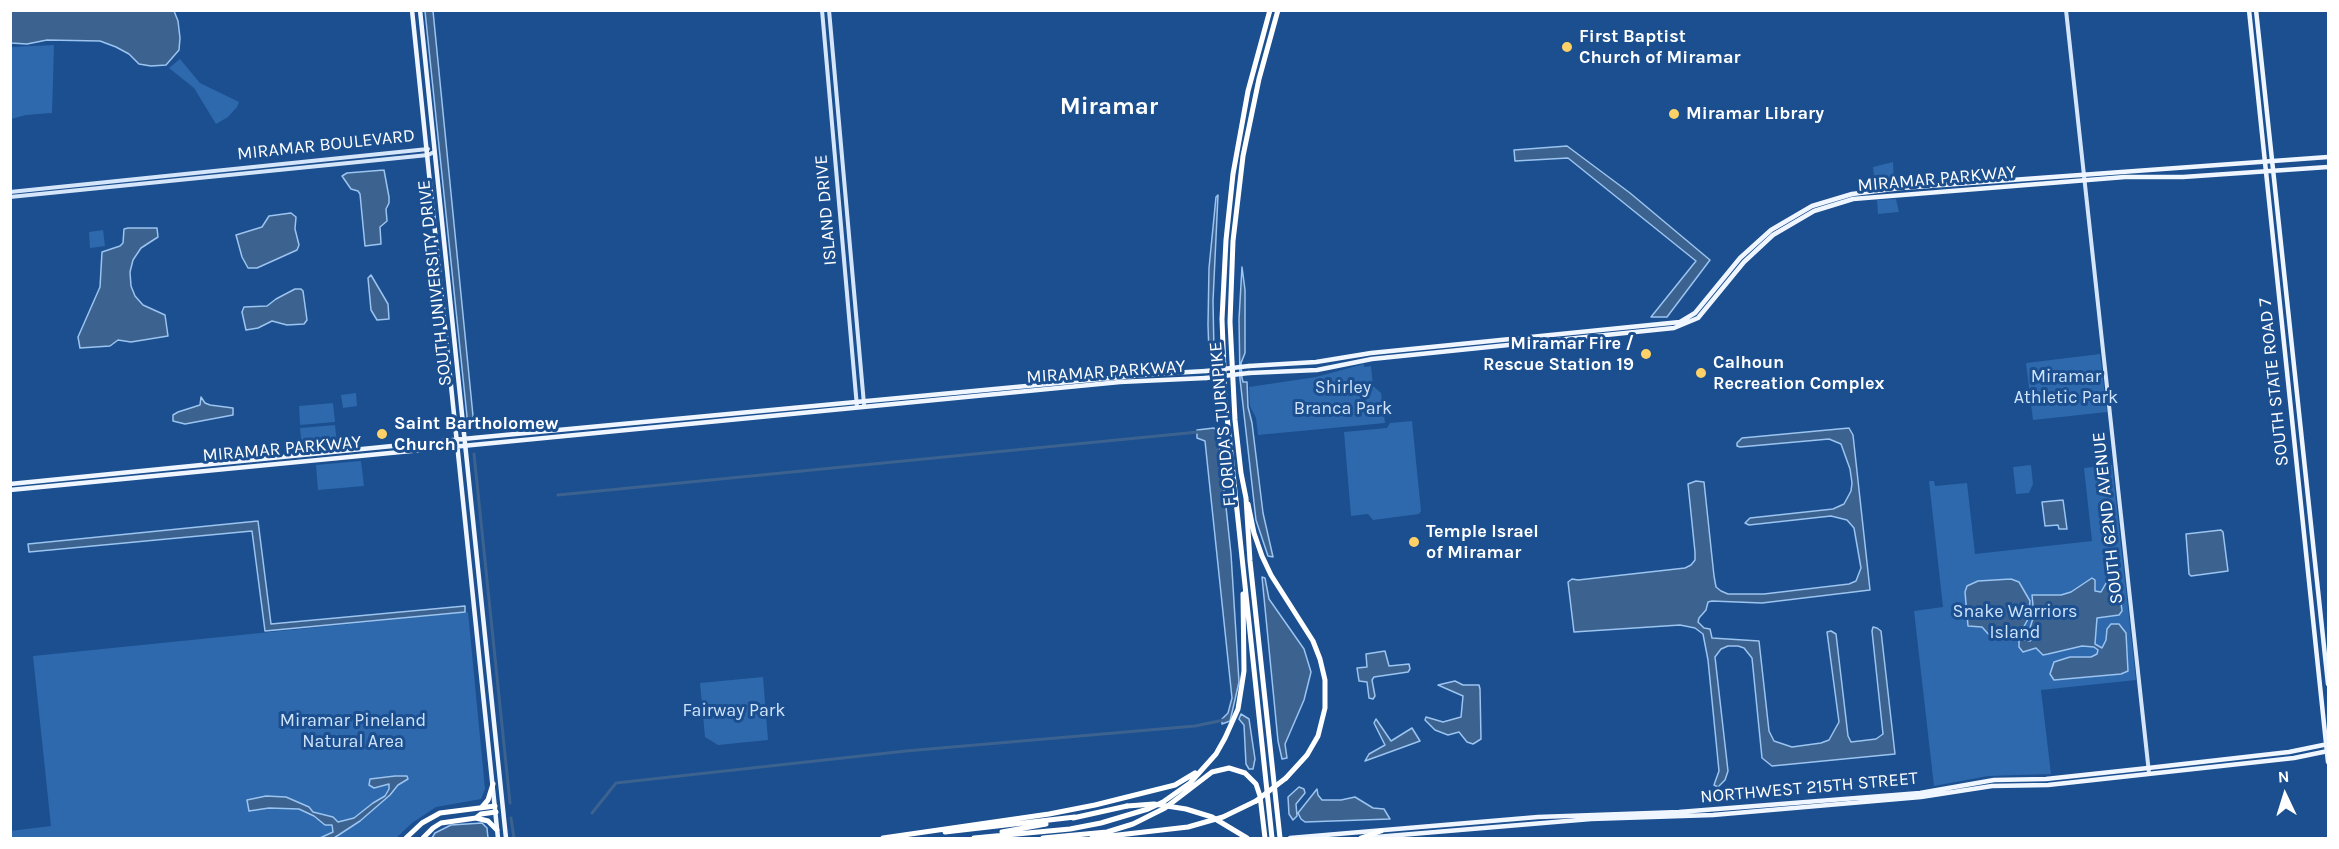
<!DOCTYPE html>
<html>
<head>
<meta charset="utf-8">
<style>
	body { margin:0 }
	#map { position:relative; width:2339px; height:849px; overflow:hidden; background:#1b4f8f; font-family:Karla,sans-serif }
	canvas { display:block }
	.frame { position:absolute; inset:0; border:12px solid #fff; pointer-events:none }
	.north { position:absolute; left:2255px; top:765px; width:60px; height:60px; -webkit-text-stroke:4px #1b4f8f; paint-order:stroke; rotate:356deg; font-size:16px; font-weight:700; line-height:24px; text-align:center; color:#fff }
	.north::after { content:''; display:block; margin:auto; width:21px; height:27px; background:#fff; clip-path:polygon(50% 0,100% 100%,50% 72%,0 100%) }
</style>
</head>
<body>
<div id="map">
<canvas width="2339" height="849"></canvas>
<div class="frame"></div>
<div class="north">N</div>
</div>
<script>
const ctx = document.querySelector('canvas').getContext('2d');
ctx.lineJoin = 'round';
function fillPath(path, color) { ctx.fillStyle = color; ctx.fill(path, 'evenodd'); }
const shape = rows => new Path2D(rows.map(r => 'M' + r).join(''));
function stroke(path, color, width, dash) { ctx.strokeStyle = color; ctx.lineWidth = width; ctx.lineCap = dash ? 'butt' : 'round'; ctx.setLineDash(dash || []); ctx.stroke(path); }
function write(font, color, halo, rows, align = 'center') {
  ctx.font = font + ' Karla,sans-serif'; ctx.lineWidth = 6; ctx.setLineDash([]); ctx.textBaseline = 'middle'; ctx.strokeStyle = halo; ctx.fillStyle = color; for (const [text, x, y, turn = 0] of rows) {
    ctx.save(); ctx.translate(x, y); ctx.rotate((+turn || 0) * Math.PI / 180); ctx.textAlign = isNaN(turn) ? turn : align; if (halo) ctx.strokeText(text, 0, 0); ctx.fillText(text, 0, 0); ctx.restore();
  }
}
const green = shape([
	[54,45,52,113,26,115,11,119,11,47],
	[180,59,200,83,239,102,237,107,228,117,216,124,194,88,169,68],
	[1893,162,1894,184,1875,186,1873,167],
	[1896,199,1899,212,1878,214,1877,200],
	[103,230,105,246,90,248,89,232],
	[2100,354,2107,412,2033,420,2026,363],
	[1364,364,1364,367,1371,366,1373,386,1381,393,1385,423,1258,435,1256,418,1250,406,1249,387,1316,377],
	[356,393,357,406,343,408,341,395],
	[333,403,335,422,300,425,299,406],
	[1412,421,1421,511,1419,514,1373,520,1368,514,1351,516,1344,432,1387,428,1390,423],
	[335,425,337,444,302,447,300,428],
	[361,461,364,486,318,490,316,465],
	[2031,465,2033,484,2029,493,2016,494,2013,467],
	[2112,465,2136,680,2041,690,2051,774,1988,776,1934,786,1914,611,1943,607,1929,481,1934,481,1935,486,1967,483,1975,554,2092,541,2084,468],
	[468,612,485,789,481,799,436,807,412,823,396,838,11,838,10,831,51,826,33,656],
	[763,677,768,740,718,745,705,737,700,683]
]);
const water = shape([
	[11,10,174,11,178,21,180,38,179,50,166,65,151,66,139,64,129,54,116,47,100,41,47,40,27,44,11,43,11,10],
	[425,11,433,11,474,426,468,426,425,11],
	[1567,146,1630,193,1710,260,1667,317,1651,317,1696,261,1568,158,1515,161,1514,150,1567,146],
	[384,170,389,197,389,203,386,209,387,221,380,227,381,244,365,246,360,194,358,191,351,189,342,176,347,173,384,170],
	[1218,195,1213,301,1214,353,1212,356,1209,353,1208,325,1209,268,1216,197,1218,195],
	[291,213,296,217,295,229,299,245,297,250,257,268,248,268,242,257,236,235,262,227,269,216,291,213],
	[128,228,157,228,158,237,141,248,133,260,130,272,131,286,135,296,143,305,165,315,168,336,131,342,118,340,110,346,80,348,78,337,100,287,102,252,120,246,123,243,124,229,128,228],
	[1242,267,1245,290,1245,353,1241,363,1242,378,1243,382,1247,382,1248,407,1252,423,1263,513,1273,557,1268,556,1256,520,1243,405,1240,379,1239,319,1242,267],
	[371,275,388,304,389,319,377,320,371,310,368,278,371,275],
	[295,289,301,289,303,291,307,320,304,324,287,325,272,321,258,328,246,330,242,312,244,307,267,306,276,299,295,289],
	[201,397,205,403,210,405,233,408,233,415,185,424,173,421,173,415,178,412,200,405,201,397],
	[1214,428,1218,432,1231,554,1239,682,1230,721,1222,724,1222,719,1228,713,1232,698,1205,441,1197,438,1197,430,1214,428],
	[1849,428,1853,435,1870,590,1762,603,1712,601,1708,602,1706,610,1699,618,1698,622,1704,628,1710,629,1712,638,1759,641,1769,731,1774,741,1792,747,1821,743,1829,740,1839,722,1827,632,1831,631,1836,634,1848,736,1851,742,1876,739,1883,734,1872,631,1873,627,1877,628,1881,631,1895,754,1772,766,1762,758,1752,658,1744,648,1738,646,1728,646,1721,649,1715,657,1728,771,1725,780,1718,787,1714,785,1719,771,1708,660,1703,634,1695,628,1680,625,1574,632,1568,582,1572,579,1578,580,1685,568,1691,565,1695,560,1695,552,1688,484,1696,481,1704,482,1714,576,1716,587,1721,591,1728,594,1764,594,1849,584,1856,581,1861,568,1854,528,1847,520,1831,516,1749,525,1745,523,1750,518,1833,509,1844,504,1851,491,1852,483,1850,469,1841,444,1829,439,1740,447,1737,446,1737,443,1742,438,1849,428],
	[2063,500,2067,529,2059,529,2058,525,2045,526,2042,502,2063,500],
	[258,521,271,624,465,606,465,612,265,631,252,531,29,552,28,544,258,521],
	[2221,530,2223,532,2228,571,2191,576,2189,574,2186,534,2221,530],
	[2117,570,2122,611,2119,615,2097,618,2095,644,2102,648,2106,640,2107,629,2111,624,2119,624,2126,633,2128,671,2121,674,2054,680,2050,674,2054,662,2070,657,2091,657,2097,654,2098,650,2094,647,2082,646,2048,654,2043,655,2036,648,2023,652,2019,647,2019,641,2022,639,2030,641,2034,636,2030,628,2034,615,2032,595,2061,595,2071,592,2092,578,2095,580,2095,591,2101,592,2113,571,2117,570],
	[1262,577,1265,578,1269,599,1304,649,1311,672,1304,700,1285,744,1287,758,1282,759,1278,741,1262,577],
	[2011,579,2019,582,2030,601,2028,619,2020,634,2014,636,2002,630,1991,637,1982,627,1968,626,1965,592,1967,586,1978,581,2011,579],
	[1385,651,1389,666,1409,664,1410,669,1408,672,1374,677,1372,680,1375,696,1373,699,1369,698,1367,682,1359,681,1357,668,1367,667,1366,654,1385,651],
	[1455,681,1463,685,1479,685,1480,689,1481,739,1473,744,1467,742,1459,732,1448,735,1435,730,1425,720,1426,717,1443,722,1461,717,1463,696,1438,685,1455,681],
	[1241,714,1249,719,1255,759,1253,769,1249,769,1246,764,1244,725,1239,719,1241,714],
	[1376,719,1391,741,1412,728,1420,741,1365,761,1369,754,1385,745,1374,723,1376,719],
	[395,776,407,776,408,779,398,785,390,795,360,821,334,838,320,838,333,832,332,825,325,825,314,816,299,809,269,808,249,811,247,800,266,796,286,797,309,807,313,812,333,817,338,822,354,818,373,803,385,796,389,789,389,784,374,788,369,785,370,779,395,776],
	[1299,787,1304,789,1305,793,1296,804,1297,816,1293,820,1289,814,1288,797,1299,787],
	[1317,789,1318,795,1322,800,1341,800,1355,797,1373,808,1384,809,1390,819,1305,822,1301,819,1298,813,1317,789],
	[482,823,487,828,488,838,432,838,435,833,451,825,482,823]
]);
const canal = shape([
	[474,454,510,803],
	[558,495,1198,432],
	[592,813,616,783,906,751,1195,726,1224,720],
	[511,818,514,838]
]);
const secondary = shape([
	[822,10,857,407],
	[829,10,864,404],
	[2066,10,2149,773],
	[10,192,428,149],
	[10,197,428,155,434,152]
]);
const primary = shape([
	[412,10,498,838],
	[420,10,506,838],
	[2249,10,2328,762],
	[2256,10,2328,684],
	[1249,366,1316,362,1371,353,1680,322,1695,313,1740,258,1771,230,1812,206,1852,194,1901,188,2328,157],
	[1249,373,1317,370,1372,359,1674,328,1698,318,1744,262,1773,235,1814,211,1853,199,2125,177,2183,177,2328,167],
	[10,484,473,438,1154,374,1206,371],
	[10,490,1120,382,1206,378],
	[1290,838,1538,817,1679,812,1920,793,1994,780,2046,779,2148,768,2289,752,2328,744],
	[1364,838,1591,819,1713,815,1921,797,1992,786,2048,785,2294,758,2328,751]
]);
const highway = shape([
	[1270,10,1248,91,1233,174,1226,240,1222,319,1225,398,1272,838],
	[1278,10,1259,79,1243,156,1233,241,1230,322,1235,420,1241,473,1246,498,1250,561,1280,838],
	[1248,504,1254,533,1262,556,1271,575,1313,641,1320,659,1325,680,1325,708,1318,736,1307,755,1286,778],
	[482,807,488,800,493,784],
	[476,818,481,814,496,812],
	[1073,818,1127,806],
	[945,832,1075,817],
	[1002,832,1046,824],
	[406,838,422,823,440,813,495,806],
	[423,838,433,828,441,823,476,818,488,821,497,830],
	[883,838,1049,814,1095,805,1175,785,1195,773],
	[974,838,1070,829,1101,823,1148,809,1163,802,1190,783,1216,754,1225,738,1238,709,1244,671,1243,594],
	[1043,838,1107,832,1133,824,1165,808,1212,772,1229,768,1245,773,1256,784,1260,796,1265,838],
	[1092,838,1188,827,1223,817,1256,801],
	[1361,838,1381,831]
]);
const primaryBridge = shape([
	[1206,371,1249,366],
	[1206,378,1249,373]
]);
const highwayBridge = shape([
	[1256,801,1286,778],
	[1127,806,1154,804,1186,809,1212,817,1247,838]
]);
const markers = [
	[1567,47,6,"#ffd166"],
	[1674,114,6,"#ffd166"],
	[1646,354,6,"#ffd166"],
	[1701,373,6,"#ffd166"],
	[382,434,6,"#ffd166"],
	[1414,542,6,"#ffd166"]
];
const poiNames = [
	["First Baptist",1579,37],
	["Church of Miramar",1579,58],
	["Miramar Library",1686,114],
	["Miramar Fire /",1634,344,"right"],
	["Rescue Station 19",1634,365,"right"],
	["Calhoun",1713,363],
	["Recreation Complex",1713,384],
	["Saint Bartholomew",394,424],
	["Church",394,445],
	["Temple Israel",1426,532],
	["of Miramar",1426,553]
];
const streetNames = [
	["MIRAMAR BOULEVARD",326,145,-6],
	["MIRAMAR PARKWAY",1937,179,-5],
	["ISLAND DRIVE",826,210,-95],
	["SOUTH UNIVERSITY DRIVE",435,283,-96],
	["MIRAMAR PARKWAY",1106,372,-4],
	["SOUTH STATE ROAD 7",2274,382,-96],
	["FLORIDA'S TURNPIKE",1223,424,-95],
	["MIRAMAR PARKWAY",282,449,-5],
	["SOUTH 62ND AVENUE",2108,518,-96],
	["NORTHWEST 215TH STREET",1809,788,-5]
];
const parkNames = [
	["Miramar",2066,377],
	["Athletic Park",2066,398],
	["Shirley",1343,388],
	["Branca Park",1343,409],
	["Snake Warriors",2015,612],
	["Island",2015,633],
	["Fairway Park",734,711],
	["Miramar Pineland",353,721],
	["Natural Area",353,742]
];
const districtNames = [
	["Miramar",1109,107]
];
fillPath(green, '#2e69ad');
fillPath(water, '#3c6290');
stroke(water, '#9cc4f0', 1.5);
stroke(canal, '#3c6290', 3);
stroke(secondary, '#d6e6fa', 4);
stroke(primary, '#f0f6ff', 4.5);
stroke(highway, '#fff', 5);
stroke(primaryBridge, '#f0f6ff', 4.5);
stroke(highwayBridge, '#fff', 5);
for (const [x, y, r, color] of markers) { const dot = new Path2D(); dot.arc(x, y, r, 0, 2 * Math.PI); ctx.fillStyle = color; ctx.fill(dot); stroke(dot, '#1b4f8f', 2); }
write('bold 18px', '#fff', '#1b4f8f', poiNames, 'left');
write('18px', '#fff', '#1b4f8f', streetNames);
write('18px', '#cfe3fa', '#1b4f8f', parkNames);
write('bold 24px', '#fff', '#1b4f8f', districtNames);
</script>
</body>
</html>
